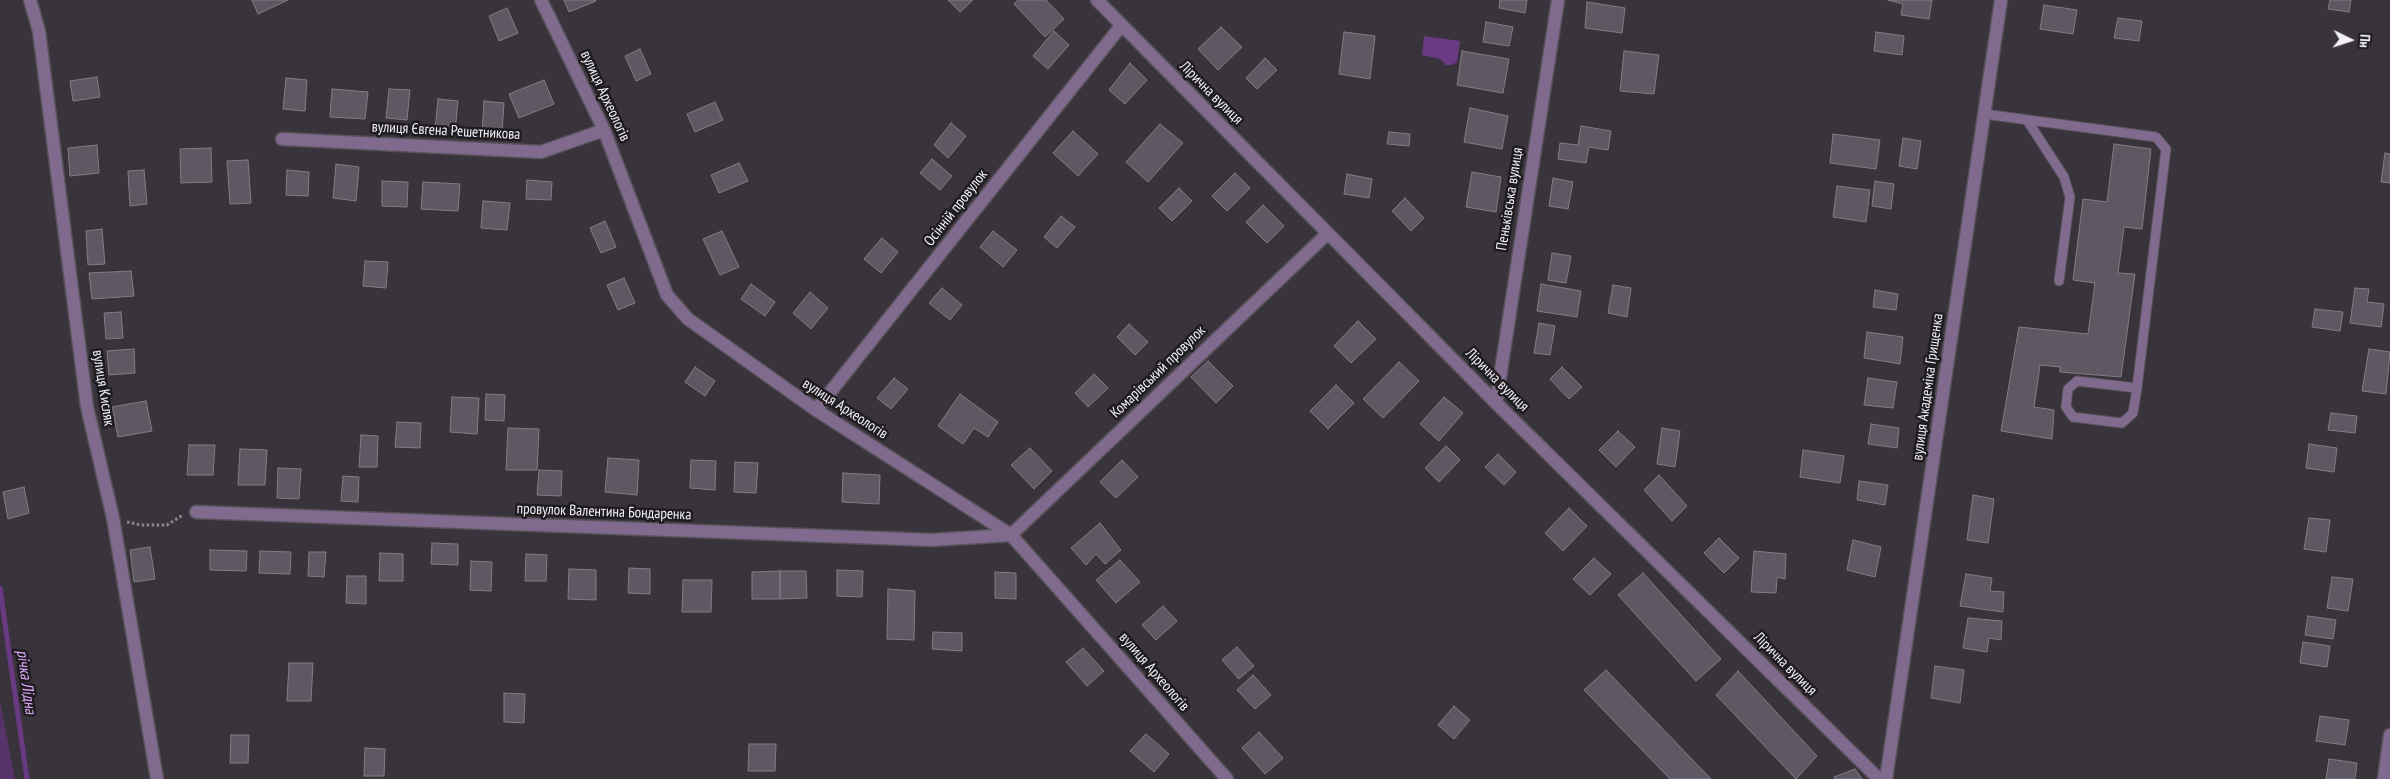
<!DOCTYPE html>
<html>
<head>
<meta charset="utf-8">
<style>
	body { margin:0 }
	#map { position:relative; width:2390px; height:779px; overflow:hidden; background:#39343c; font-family:"PT Sans Narrow",sans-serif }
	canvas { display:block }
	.north { position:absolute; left:2325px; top:15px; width:50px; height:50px; -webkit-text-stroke:4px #1f1c20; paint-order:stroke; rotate:94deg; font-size:14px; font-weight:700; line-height:20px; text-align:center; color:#f3f0f6 }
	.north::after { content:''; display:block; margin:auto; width:18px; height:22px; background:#f3f0f6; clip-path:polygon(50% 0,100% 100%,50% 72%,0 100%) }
</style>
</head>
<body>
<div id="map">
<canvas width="2390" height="779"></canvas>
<div class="north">Пн</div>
</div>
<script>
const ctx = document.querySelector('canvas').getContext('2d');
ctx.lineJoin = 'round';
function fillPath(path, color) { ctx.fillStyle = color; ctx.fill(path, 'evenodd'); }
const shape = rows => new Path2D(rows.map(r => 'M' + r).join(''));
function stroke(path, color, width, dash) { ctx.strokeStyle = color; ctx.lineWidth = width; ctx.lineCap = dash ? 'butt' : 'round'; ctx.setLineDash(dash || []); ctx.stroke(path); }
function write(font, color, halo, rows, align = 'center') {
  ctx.font = font + ' "PT Sans Narrow",sans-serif'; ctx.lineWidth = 5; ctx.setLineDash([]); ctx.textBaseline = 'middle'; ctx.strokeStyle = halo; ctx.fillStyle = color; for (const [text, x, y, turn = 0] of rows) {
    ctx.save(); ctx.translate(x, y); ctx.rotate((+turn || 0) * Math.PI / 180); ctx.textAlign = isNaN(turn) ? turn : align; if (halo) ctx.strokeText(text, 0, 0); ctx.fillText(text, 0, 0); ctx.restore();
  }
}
const green = shape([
	[0,701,15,779,0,779]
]);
const water = shape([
	[1424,36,1460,41,1457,62,1452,65,1446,65,1440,59,1422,55]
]);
const stream = shape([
	[0,588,27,779]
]);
const building = shape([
	[252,0,288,0,258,14,252,0],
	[564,0,595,0,596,1,569,12,564,0],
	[948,0,973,0,960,12,948,0],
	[1018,0,1046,0,1064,19,1045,37,1014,4,1018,0],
	[1500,0,1527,0,1525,13,1499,8,1500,0],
	[1888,0,1932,0,1929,19,1901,15,1903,4,1888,0],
	[2330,0,2351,0,2349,12,2328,9,2330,0],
	[1587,2,1625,8,1622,33,1585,28,1587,2],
	[2044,5,2077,10,2073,34,2040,29,2044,5],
	[507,8,518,33,499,41,489,16,507,8],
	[2118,18,2142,21,2139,41,2114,38,2118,18],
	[1486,22,1513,27,1509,46,1483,42,1486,22],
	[1221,27,1242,47,1218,70,1198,49,1221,27],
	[1054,31,1069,45,1048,69,1033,56,1054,31],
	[1344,32,1375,36,1370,79,1339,74,1344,32],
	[1876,32,1904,36,1902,55,1874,51,1876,32],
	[640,49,651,74,636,81,625,56,640,49],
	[1462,51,1509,59,1503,93,1457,85,1462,51],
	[1624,51,1659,55,1654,94,1620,91,1624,51],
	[1265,58,1277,70,1257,89,1246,78,1265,58],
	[1130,63,1147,80,1125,104,1109,90,1130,63],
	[97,77,100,97,73,101,70,81,97,77],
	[286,78,307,80,305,111,283,109,286,78],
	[544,80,554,104,519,118,509,94,544,80],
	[332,89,368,92,365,119,330,117,332,89],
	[389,89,410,90,407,120,386,118,389,89],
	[438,99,458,101,455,131,435,130,438,99],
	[484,101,504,103,502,133,482,132,484,101],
	[715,102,723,120,695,132,687,114,715,102],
	[1470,108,1508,116,1502,149,1464,142,1470,108],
	[951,123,966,136,948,158,934,145,951,123],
	[1160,124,1183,143,1148,182,1126,162,1160,124],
	[1581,126,1611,131,1608,150,1589,147,1586,163,1558,159,1560,143,1578,145,1581,126],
	[1073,131,1098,154,1078,176,1053,153,1073,131],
	[1389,132,1410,134,1409,146,1387,144,1389,132],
	[1833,134,1880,140,1876,169,1830,163,1833,134],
	[1903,138,1921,141,1917,169,1899,166,1903,138],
	[2114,144,2151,149,2142,229,2124,227,2118,273,2135,274,2121,377,2060,372,2060,367,2040,365,2034,407,2054,410,2052,439,2001,431,2019,327,2088,334,2095,283,2073,280,2083,199,2107,202,2114,144],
	[97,145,99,173,70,176,68,148,97,145],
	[211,148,212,182,181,183,180,149,211,148],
	[2385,153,2390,154,2390,183,2381,182,2385,153],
	[932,159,952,176,940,190,920,173,932,159],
	[248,160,251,203,230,204,227,161,248,160],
	[739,163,748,181,719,193,711,175,739,163],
	[336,164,359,167,356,201,333,198,336,164],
	[144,170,147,204,130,206,128,171,144,170],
	[287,170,309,172,308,196,286,195,287,170],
	[1472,172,1501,177,1496,212,1466,207,1472,172],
	[1235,173,1250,188,1227,211,1212,196,1235,173],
	[1347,174,1372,179,1369,198,1344,194,1347,174],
	[1553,178,1573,182,1568,209,1549,206,1553,178],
	[527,180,552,182,551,200,526,199,527,180],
	[382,181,408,182,407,207,382,206,382,181],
	[1875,181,1894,184,1891,209,1872,206,1875,181],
	[423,182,460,184,458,211,421,209,423,182],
	[1837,186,1870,190,1866,222,1833,217,1837,186],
	[1179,188,1192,201,1172,221,1159,208,1179,188],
	[1405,198,1424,218,1411,231,1392,211,1405,198],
	[483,201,510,203,507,230,481,228,483,201],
	[1263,205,1284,226,1267,243,1246,222,1263,205],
	[1061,216,1075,227,1057,248,1044,237,1061,216],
	[605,221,616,247,601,253,590,228,605,221],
	[102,229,105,264,88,265,86,231,102,229],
	[722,231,739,267,720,275,703,239,722,231],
	[993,231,1017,250,1003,267,980,247,993,231],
	[882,238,898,252,881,273,864,259,882,238],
	[1552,253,1571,256,1566,283,1548,280,1552,253],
	[365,261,388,262,386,288,363,286,365,261],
	[131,271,134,296,92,299,89,273,131,271],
	[624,278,635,303,618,310,607,285,624,278],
	[751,284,775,302,765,316,741,299,751,284],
	[1541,284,1581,291,1577,317,1537,311,1541,284],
	[1613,285,1631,288,1627,317,1608,313,1613,285],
	[942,288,962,305,950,320,929,303,942,288],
	[2355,288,2369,289,2367,302,2384,304,2381,327,2350,323,2355,288],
	[1875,290,1898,294,1896,310,1873,307,1875,290],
	[810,292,828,308,811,329,793,313,810,292],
	[2315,309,2343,312,2340,331,2312,327,2315,309],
	[121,312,123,338,106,339,104,313,121,312],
	[1358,321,1376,339,1351,363,1334,346,1358,321],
	[1539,323,1555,326,1550,355,1534,353,1539,323],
	[1129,324,1148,342,1135,355,1117,337,1129,324],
	[1867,332,1903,337,1900,364,1864,358,1867,332],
	[134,349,135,373,109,375,107,351,134,349],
	[2369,349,2390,352,2386,394,2362,391,2369,349],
	[1208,361,1233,386,1216,403,1191,377,1208,361],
	[1399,362,1419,381,1383,418,1363,399,1399,362],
	[695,367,715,381,705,396,685,382,695,367],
	[1562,367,1582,387,1569,399,1550,379,1562,367],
	[1094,374,1108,388,1088,407,1075,393,1094,374],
	[894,378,908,389,891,409,877,398,894,378],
	[1868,378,1897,382,1893,408,1864,405,1868,378],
	[1336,385,1354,403,1328,429,1310,411,1336,385],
	[486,394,505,395,504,421,485,420,486,394],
	[960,394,998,422,988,437,974,428,963,444,938,426,960,394],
	[452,397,479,398,477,434,450,432,452,397],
	[1444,397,1463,413,1439,441,1420,424,1444,397],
	[146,401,152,431,118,437,112,407,146,401],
	[2331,413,2357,416,2355,433,2328,430,2331,413],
	[397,422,421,423,420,448,395,447,397,422],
	[1871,424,1899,428,1897,448,1868,444,1871,424],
	[508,428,539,429,537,470,506,470,508,428],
	[1662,428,1680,431,1675,467,1657,464,1662,428],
	[1618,431,1635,447,1616,467,1599,450,1618,431],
	[361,435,378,436,377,467,359,467,361,435],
	[2309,444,2337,448,2334,472,2306,468,2309,444],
	[189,445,215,445,213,475,187,475,189,445],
	[1446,446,1460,460,1439,482,1425,468,1446,446],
	[1030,448,1052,471,1034,489,1011,465,1030,448],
	[240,449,267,450,265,485,238,485,240,449],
	[1803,450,1844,456,1840,483,1800,477,1803,450],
	[1498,454,1516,472,1504,485,1485,467,1498,454],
	[608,458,639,460,637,495,605,492,608,458],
	[691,460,716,461,715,490,690,488,691,460],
	[1122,460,1138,477,1116,498,1100,482,1122,460],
	[735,462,758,463,756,493,734,492,735,462],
	[278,468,301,469,299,499,277,498,278,468],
	[539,470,562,471,561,496,537,495,539,470],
	[843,473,880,475,879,504,842,502,843,473],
	[1659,475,1687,506,1672,521,1644,490,1659,475],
	[343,476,359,477,358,502,341,501,343,476],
	[1859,481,1888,485,1885,505,1857,500,1859,481],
	[24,487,29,513,8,519,3,492,24,487],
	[1973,495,1994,499,1988,543,1967,540,1973,495],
	[1569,508,1587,526,1563,551,1545,533,1569,508],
	[2309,518,2330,520,2326,552,2304,549,2309,518],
	[1100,523,1121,550,1105,564,1096,554,1086,565,1071,548,1100,523],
	[1719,538,1739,558,1724,573,1704,553,1719,538],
	[1853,540,1881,547,1875,577,1847,570,1853,540],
	[432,543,458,544,458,565,431,564,432,543],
	[150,547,155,579,134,582,130,550,150,547],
	[210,550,247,551,246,571,210,570,210,550],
	[260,551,291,552,290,574,259,573,260,551],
	[1754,551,1786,554,1785,579,1777,577,1776,593,1751,592,1754,551],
	[309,552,326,552,324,577,308,576,309,552],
	[380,553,403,554,403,581,379,581,380,553],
	[526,554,547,555,546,581,525,581,526,554],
	[1594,558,1611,574,1590,595,1573,579,1594,558],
	[1120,560,1140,582,1116,603,1096,580,1120,560],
	[471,561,492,562,491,591,470,590,471,561],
	[629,568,650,569,650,594,628,593,629,568],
	[569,569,596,570,596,600,568,599,569,569],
	[837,570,863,571,862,597,837,596,837,570],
	[780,571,780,599,752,599,752,572,780,571],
	[780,571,806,571,807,598,780,599,780,571],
	[995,572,1016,573,1016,599,995,598,995,572],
	[1643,573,1721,659,1696,681,1618,595,1643,573],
	[1966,574,1992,578,1990,591,2004,592,2003,612,1960,606,1966,574],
	[347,576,366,576,366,604,346,603,347,576],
	[2332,577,2353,579,2348,611,2327,608,2332,577],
	[683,580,712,580,711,612,682,612,683,580],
	[888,589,915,591,914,640,887,639,888,589],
	[1163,606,1177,621,1156,640,1142,625,1163,606],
	[2308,616,2336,620,2333,639,2305,635,2308,616],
	[1968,618,2002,621,2001,640,1989,638,1987,652,1963,648,1968,618],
	[933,632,962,633,962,651,932,649,933,632],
	[2303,642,2330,646,2327,667,2300,663,2303,642],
	[1237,647,1254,666,1239,679,1222,660,1237,647],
	[1083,648,1104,671,1087,686,1066,662,1083,648],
	[289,663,313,663,311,701,287,701,289,663],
	[1935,666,1964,670,1960,703,1931,698,1935,666],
	[1606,670,1711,779,1670,779,1584,690,1606,670],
	[1738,671,1817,756,1796,779,1716,695,1738,671],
	[1253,675,1271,695,1255,709,1237,690,1253,675],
	[504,693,525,694,524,723,504,722,504,693],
	[1454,706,1470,720,1454,739,1438,725,1454,706],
	[2320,716,2349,720,2345,745,2316,741,2320,716],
	[1259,732,1283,758,1265,774,1242,748,1259,732],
	[1146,734,1169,754,1154,772,1130,751,1146,734],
	[231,735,249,735,248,763,230,763,231,735],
	[749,744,776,744,775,771,748,771,749,744],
	[365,748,385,749,384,776,364,776,365,748],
	[2329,759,2357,763,2355,779,2326,779,2329,759],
	[1855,769,1862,779,1835,779,1834,777,1855,769]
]);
const path = shape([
	[127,522,141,525,167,525,183,515]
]);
const service = shape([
	[1984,114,2156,137,2166,149,2137,388,2133,413,2122,423,2073,417,2066,407,2068,389,2077,381,2137,388],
	[2027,120,2064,177,2070,197,2059,281]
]);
const minor = shape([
	[30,0,39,31,87,407,113,518,157,779],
	[541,0,604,130,667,295,688,319,816,410,1011,535,1227,779],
	[1097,0,1496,403,1879,779],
	[282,139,541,152,604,130],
	[1496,403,1558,0],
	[816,410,1121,26],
	[196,512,931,540,1011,535,1327,234],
	[1886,779,2001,0],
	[2384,779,2390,735]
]);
const streetNames = [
	["Лірична вулиця",1211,93,45],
	["вулиця Археологів",605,96,65],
	["вулиця Євгена Решетникова",446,131,3],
	["Пеньківська вулиця",1510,199,-81],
	["Осінній провулок",956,208,-52],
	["Комарівський провулок",1158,372,-44],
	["Лірична вулиця",1497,380,45],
	["вулиця Академіка Грищенка",1928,387,-82],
	["вулиця Кисляк",103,388,81],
	["вулиця Археологів",845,409,33],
	["провулок Валентина Бондаренка",604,512,2],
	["Лірична вулиця",1785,664,45],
	["вулиця Археологів",1154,672,49]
];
const waterNames = [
	["річка Лідна",26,682,82]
];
fillPath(green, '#563469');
fillPath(water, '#6a3984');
stroke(stream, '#6a3984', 5);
fillPath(building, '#5e5862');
stroke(building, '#827c86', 1);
stroke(service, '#57525a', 11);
stroke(minor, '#57525a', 15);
stroke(path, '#8a868d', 3, [2.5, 2.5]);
stroke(service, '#806a8d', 9);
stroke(minor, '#806a8d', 12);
write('15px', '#f3f0f6', '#1f1c20', streetNames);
write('italic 16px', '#dfaafe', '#1f1c20', waterNames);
</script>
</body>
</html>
